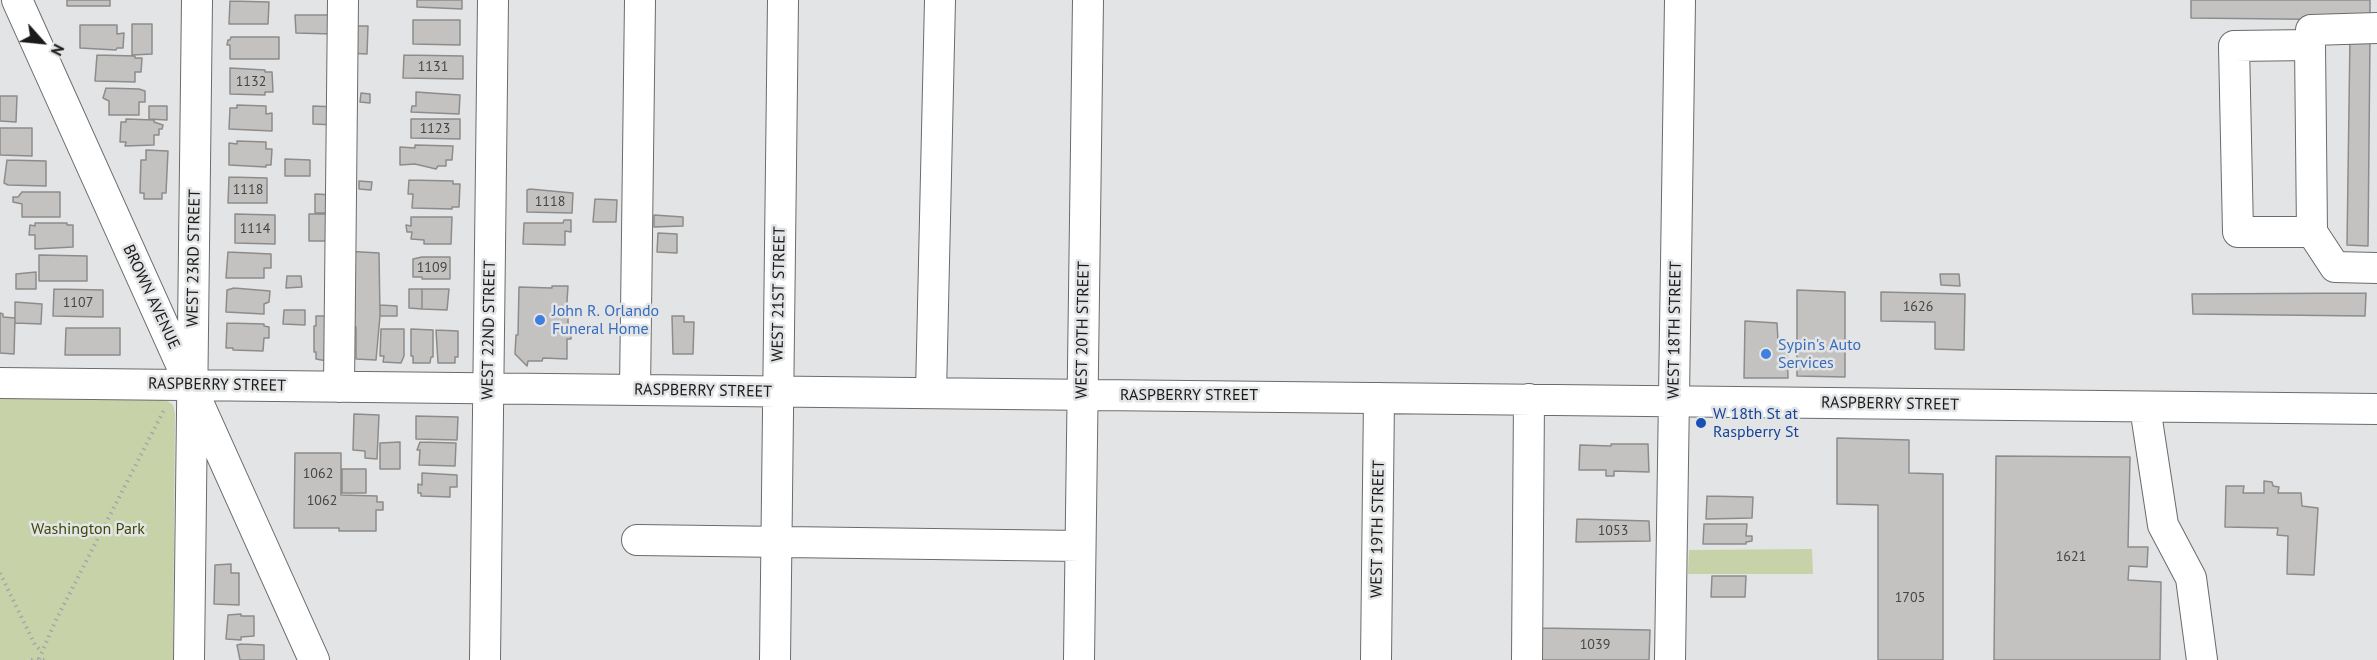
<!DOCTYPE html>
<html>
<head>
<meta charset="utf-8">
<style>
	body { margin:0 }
	#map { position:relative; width:2377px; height:660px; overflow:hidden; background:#e3e4e5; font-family:"PT Sans",sans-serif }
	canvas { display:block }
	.north { position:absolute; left:12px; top:12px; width:60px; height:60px; -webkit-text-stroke:4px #e3e4e5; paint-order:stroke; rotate:117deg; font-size:16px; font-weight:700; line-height:24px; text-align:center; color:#1a1a1b }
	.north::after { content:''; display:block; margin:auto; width:21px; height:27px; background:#1a1a1b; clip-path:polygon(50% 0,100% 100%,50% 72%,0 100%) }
</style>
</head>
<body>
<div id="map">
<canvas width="2377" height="660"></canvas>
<div class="north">N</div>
</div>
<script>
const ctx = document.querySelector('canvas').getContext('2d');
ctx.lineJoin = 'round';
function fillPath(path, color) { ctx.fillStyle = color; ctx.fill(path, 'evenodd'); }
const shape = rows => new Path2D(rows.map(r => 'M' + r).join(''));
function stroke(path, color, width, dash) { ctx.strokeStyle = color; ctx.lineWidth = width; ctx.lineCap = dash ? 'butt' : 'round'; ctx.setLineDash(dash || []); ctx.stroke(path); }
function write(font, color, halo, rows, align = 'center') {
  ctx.font = font + ' "PT Sans",sans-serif'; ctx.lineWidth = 5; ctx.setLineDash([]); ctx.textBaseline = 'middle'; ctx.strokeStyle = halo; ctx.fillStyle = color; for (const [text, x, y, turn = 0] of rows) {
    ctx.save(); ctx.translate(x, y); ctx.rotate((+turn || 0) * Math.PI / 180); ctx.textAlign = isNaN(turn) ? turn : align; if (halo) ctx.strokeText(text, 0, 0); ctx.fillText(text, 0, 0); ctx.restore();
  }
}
const green = shape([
	[0,398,166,400,173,405,175,413,173,660,0,660],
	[1812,549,1813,574,1688,574,1689,550]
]);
const building = shape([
	[67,0,110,0,110,6,67,6,67,0],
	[417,0,462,0,462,9,417,7,417,0],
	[2191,0,2370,0,2370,20,2191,18,2191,0],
	[230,1,269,2,268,24,229,24,230,1],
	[295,15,333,15,333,34,296,33,295,15],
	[413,20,460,20,460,45,413,44,413,20],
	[132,24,152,24,152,54,132,55,132,24],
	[80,25,117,25,117,34,124,33,123,48,117,48,116,50,80,48,80,25],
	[347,26,368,26,367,54,347,53,347,26],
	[2350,36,2370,37,2368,246,2347,245,2350,36],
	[231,37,279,37,279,59,230,59,230,45,227,45,228,40,230,40,231,37],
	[97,55,135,56,135,58,142,58,141,72,135,72,135,82,95,81,97,55],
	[404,55,463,56,463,79,403,78,404,55],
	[230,68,265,70,265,72,272,72,273,92,265,92,265,95,230,94,230,68],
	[106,88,139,89,145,91,145,102,139,102,139,115,109,115,109,101,103,98,106,88],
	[416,92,460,95,459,114,411,112,412,106,416,106,416,92],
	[361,93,370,94,370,103,360,102,361,93],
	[0,96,17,96,16,122,0,121,0,96],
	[237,105,266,106,266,114,272,113,272,131,229,129,230,108,237,108,237,105],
	[149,106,167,106,167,120,149,119,149,106],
	[313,106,337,107,336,125,313,124,313,106],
	[126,119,154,120,154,122,163,125,162,129,159,129,159,135,154,135,154,145,125,146,126,142,120,142,121,122,126,122,126,119],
	[411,119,460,119,460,139,411,138,411,119],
	[0,128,32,128,32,156,0,155,0,128],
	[237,141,266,142,266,149,272,149,271,165,266,165,266,167,229,165,229,143,237,144,237,141],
	[415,145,453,146,452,160,446,160,446,166,438,166,436,169,415,164,400,165,400,147,415,148,415,145],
	[146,150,168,151,166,193,162,193,162,199,144,199,144,193,140,193,141,160,146,160,146,150],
	[285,159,310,160,310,176,285,176,285,159],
	[7,160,46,161,46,186,8,185,4,183,7,160],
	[229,177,267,178,267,203,228,203,229,177],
	[409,180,453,181,453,184,460,184,459,207,452,207,452,209,412,208,413,194,408,194,409,180],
	[359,181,372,182,371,190,359,189,359,181],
	[530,189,573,193,572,213,527,212,527,190,530,189],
	[22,192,60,192,60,217,22,217,22,204,13,202,13,197,18,197,22,192],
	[315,194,336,195,336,213,315,213,315,194],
	[595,199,617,200,616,222,593,222,595,199],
	[235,214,275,215,275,244,235,243,235,214],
	[309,214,336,214,335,241,309,241,309,214],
	[654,215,683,217,683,226,654,227,654,215],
	[411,217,452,217,451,244,424,244,424,240,411,239,412,232,407,232,406,225,411,226,411,217],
	[564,220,571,220,571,232,565,231,565,245,523,244,524,223,563,223,564,220],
	[35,223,67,223,67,225,73,225,73,247,35,249,35,235,29,235,30,225,35,226,35,223],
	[658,233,677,234,677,253,657,252,658,233],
	[344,251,379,253,380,316,376,360,356,359,356,327,345,326,344,251],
	[228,252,271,254,271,268,264,268,264,278,226,278,228,252],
	[39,255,87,256,87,281,39,281,39,255],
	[422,257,450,257,450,279,422,279,422,277,413,277,413,259,422,257],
	[36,272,36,289,16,289,16,274,36,272],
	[1940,274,1959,274,1960,286,1941,285,1940,274],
	[287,276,301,276,302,287,286,288,287,276],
	[552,286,568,286,566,317,568,318,568,331,571,331,571,339,567,339,567,359,543,358,542,361,528,361,527,366,515,354,516,335,518,335,519,287,552,288,552,286],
	[234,288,270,291,269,302,264,304,264,314,226,312,227,290,234,288],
	[54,289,103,290,103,317,53,316,54,289],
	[409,289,422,289,422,309,409,308,409,289],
	[422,289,449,289,447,310,422,309,422,289],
	[1797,290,1845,292,1845,377,1797,376,1797,290],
	[1881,292,1965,294,1964,350,1935,349,1935,322,1881,321,1881,292],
	[2366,293,2365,316,2193,314,2192,294,2366,293],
	[15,302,42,304,41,324,15,323,15,302],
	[380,305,397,306,397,316,380,316,380,305],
	[284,310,305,310,305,325,283,324,284,310],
	[0,313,3,314,3,317,15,318,14,354,0,353,0,313],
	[316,316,334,316,327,361,316,359,316,352,314,352,314,326,316,326,316,316],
	[672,316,684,316,684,322,694,322,693,354,673,354,672,316],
	[1745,321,1777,323,1778,341,1787,341,1788,378,1744,378,1745,321],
	[227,323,264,324,264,326,269,327,269,338,264,338,263,351,233,350,233,348,226,348,227,323],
	[66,328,120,328,120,355,65,355,66,328],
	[381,329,404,329,404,356,401,363,383,362,384,356,380,356,381,329],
	[411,329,433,330,433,357,431,357,430,363,413,363,413,356,411,356,411,329],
	[436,330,458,331,458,357,455,357,455,363,438,363,436,330],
	[354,414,379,415,377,459,365,458,365,451,353,450,354,414],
	[416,416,458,417,457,440,416,439,416,416],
	[1837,438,1909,440,1909,473,1943,474,1943,660,1878,660,1878,505,1837,504,1837,438],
	[400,442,400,469,380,469,380,443,400,442],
	[420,442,456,443,455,466,419,465,420,450,417,450,420,442],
	[1611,444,1648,444,1649,472,1614,471,1614,476,1606,476,1606,470,1579,470,1580,445,1611,446,1611,444],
	[295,453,341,453,341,495,377,496,377,502,383,502,383,510,376,510,376,531,339,531,339,528,294,528,295,453],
	[1996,456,2130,457,2128,547,2148,547,2147,567,2129,566,2128,580,2161,582,2160,660,1994,660,1996,456],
	[342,469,366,469,366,493,342,493,342,469],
	[422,473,457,475,457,487,450,487,450,497,421,496,421,493,418,493,418,484,422,485,422,473],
	[2264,481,2272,482,2273,486,2279,487,2278,493,2301,493,2302,506,2318,508,2314,575,2287,574,2288,536,2277,535,2278,528,2225,527,2226,486,2244,486,2243,493,2264,493,2264,481],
	[1707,496,1753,497,1752,518,1706,519,1707,496],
	[1577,519,1649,521,1650,541,1576,542,1577,519],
	[1704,524,1747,524,1746,536,1752,536,1752,541,1746,542,1746,544,1703,544,1704,524],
	[231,564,231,573,239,573,239,605,214,604,215,565,231,564],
	[1712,576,1746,576,1745,597,1711,597,1712,576],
	[241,614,241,616,254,616,254,636,241,637,241,640,226,639,228,615,241,614],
	[1541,628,1650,630,1649,660,1540,660,1541,628],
	[241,644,264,645,264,660,240,660,237,645,241,644]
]);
const path = shape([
	[0,573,35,645,42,652],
	[39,659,56,620,165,408],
	[31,660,45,660]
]);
const minor = shape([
	[17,0,314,660],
	[2377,28,2311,30,2310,45,2312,232,2335,267,2377,268],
	[2310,45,2234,46,2238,232,2312,232],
	[0,383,2377,409],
	[339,387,343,0],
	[635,390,640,0],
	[931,393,940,0],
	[2145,407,2163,525,2191,578,2202,660],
	[637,540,1080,546],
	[189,660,197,0],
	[485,660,493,0],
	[775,660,783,0],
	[1079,660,1088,0],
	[1376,660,1379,398],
	[1527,660,1529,399],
	[1670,660,1680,0]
]);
const markers = [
	[540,320,6,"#3f7fe0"],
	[1766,354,6,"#3f7fe0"],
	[1701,423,6,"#1a4fb4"]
];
const numberNames = [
	["1131",433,67],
	["1132",251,82],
	["1123",435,129],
	["1118",248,190],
	["1118",550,202],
	["1114",255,229],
	["1109",432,268],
	["1107",78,303],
	["1626",1918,307],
	["1062",318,474],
	["1062",322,501],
	["1053",1613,531],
	["1621",2071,557],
	["1705",1910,598],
	["1039",1595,645]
];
const streetNames = [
	["WEST 23RD STREET",194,258,-89],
	["WEST 21ST STREET",779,294,-89],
	["BROWN AVENUE",151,297,65],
	["WEST 22ND STREET",489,330,-89],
	["WEST 20TH STREET",1083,330,-89],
	["WEST 18TH STREET",1675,330,-89],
	["RASPBERRY STREET",217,385,1],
	["RASPBERRY STREET",703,391,1],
	["RASPBERRY STREET",1189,395],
	["RASPBERRY STREET",1890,404,1],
	["WEST 19TH STREET",1378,529,-89]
];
const shopNames = [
	["John R. Orlando",552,311],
	["Funeral Home",552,329],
	["Sypin's Auto",1778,345],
	["Services",1778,363]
];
const transitNames = [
	["W 18th St at",1713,414],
	["Raspberry St",1713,432]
];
const parkNames = [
	["Washington Park",88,529]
];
fillPath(green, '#c7d2a8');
fillPath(building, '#c3c2c1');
stroke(building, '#8d8c8b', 1.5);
stroke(minor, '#6b6b6c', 32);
stroke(path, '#a6a7a8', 4, [1.5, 4.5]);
stroke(minor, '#fff', 30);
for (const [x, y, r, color] of markers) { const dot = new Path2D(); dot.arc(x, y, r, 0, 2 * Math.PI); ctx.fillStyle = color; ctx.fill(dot); stroke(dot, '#e3e4e5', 2); }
write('14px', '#444', null, numberNames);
write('16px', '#1a1a1b', '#e3e4e5', streetNames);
write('16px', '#366cbe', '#e3e4e5', shopNames, 'left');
write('16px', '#164399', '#e3e4e5', transitNames, 'left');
write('16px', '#3d4904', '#e3e4e5', parkNames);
</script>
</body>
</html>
